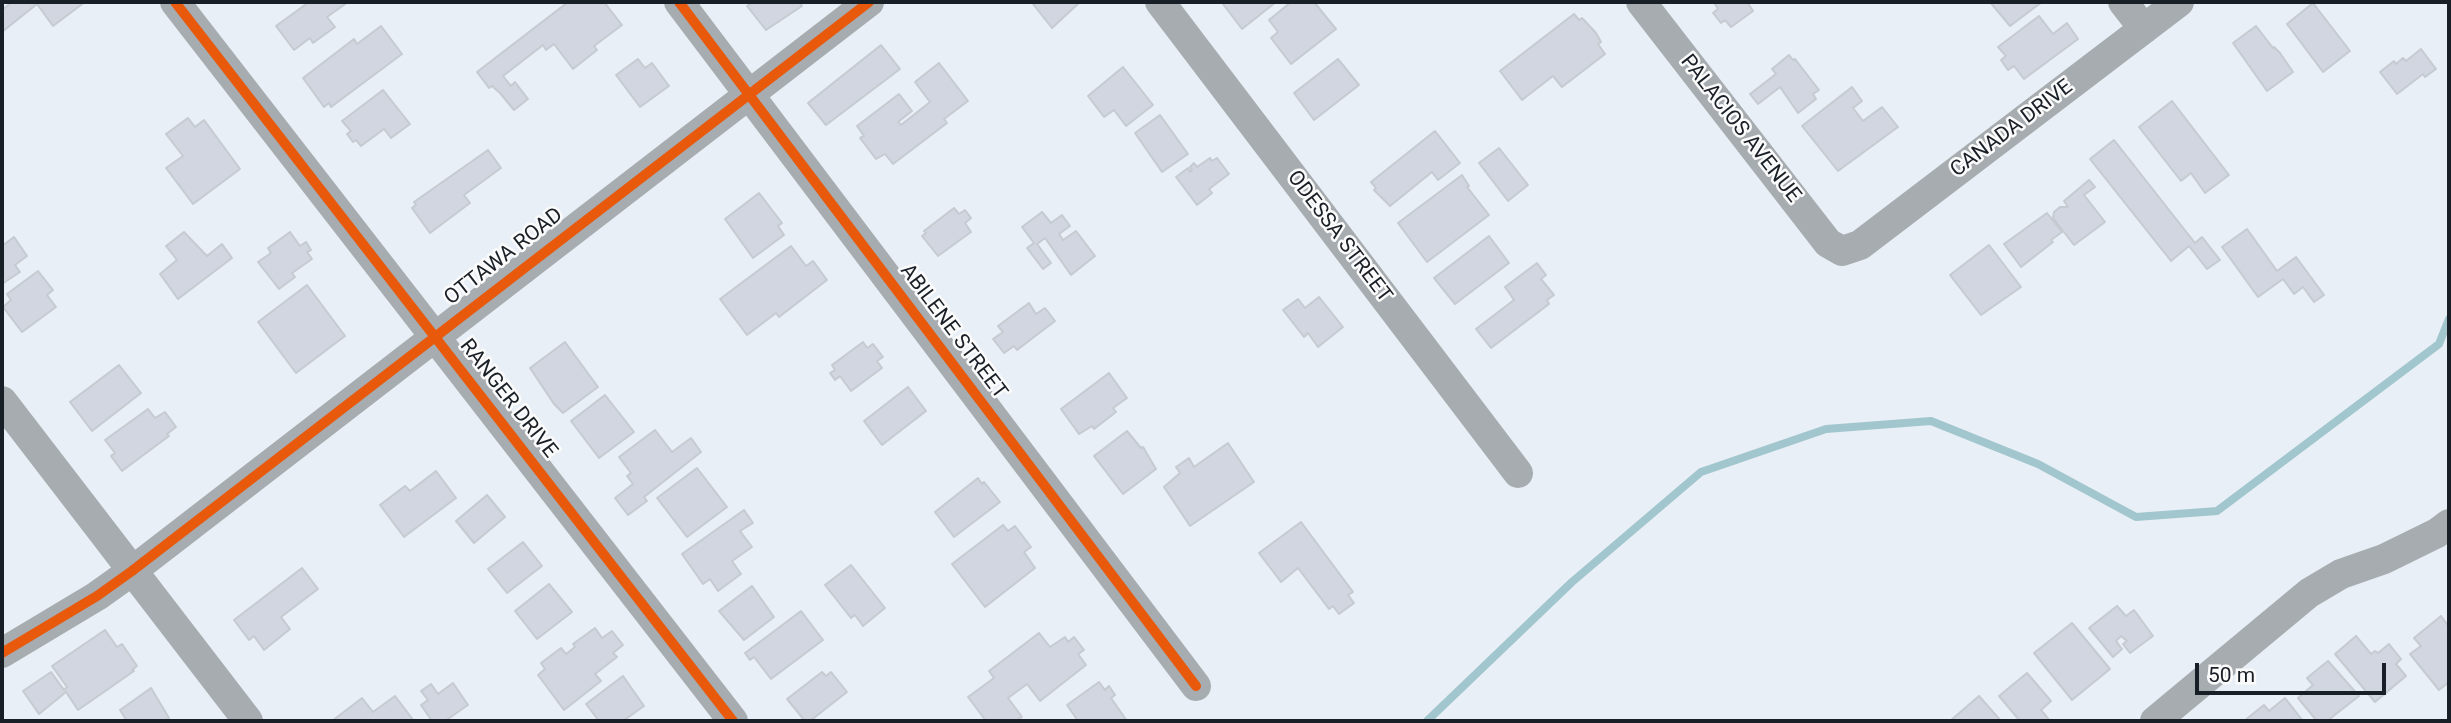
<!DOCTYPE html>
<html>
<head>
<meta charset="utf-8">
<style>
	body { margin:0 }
	#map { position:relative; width:2451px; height:723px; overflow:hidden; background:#e9eff6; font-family:Roboto,sans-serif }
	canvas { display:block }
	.frame { position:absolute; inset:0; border:4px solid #191f26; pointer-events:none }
	.scale { position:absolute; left:2195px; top:663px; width:191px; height:32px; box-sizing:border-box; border:4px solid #191f26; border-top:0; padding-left:9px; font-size:21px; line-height:24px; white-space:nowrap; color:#191f26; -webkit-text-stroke:5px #fbfbfb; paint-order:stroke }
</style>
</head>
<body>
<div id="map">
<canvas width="2451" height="723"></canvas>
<div class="frame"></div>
<div class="scale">50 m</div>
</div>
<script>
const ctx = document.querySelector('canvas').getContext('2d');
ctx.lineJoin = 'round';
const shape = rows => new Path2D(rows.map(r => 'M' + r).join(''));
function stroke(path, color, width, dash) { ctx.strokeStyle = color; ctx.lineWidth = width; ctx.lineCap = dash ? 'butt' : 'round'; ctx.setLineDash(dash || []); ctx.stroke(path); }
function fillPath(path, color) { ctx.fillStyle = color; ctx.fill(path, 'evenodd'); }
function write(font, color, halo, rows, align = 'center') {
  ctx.font = font + ' Roboto,sans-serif'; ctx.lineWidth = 5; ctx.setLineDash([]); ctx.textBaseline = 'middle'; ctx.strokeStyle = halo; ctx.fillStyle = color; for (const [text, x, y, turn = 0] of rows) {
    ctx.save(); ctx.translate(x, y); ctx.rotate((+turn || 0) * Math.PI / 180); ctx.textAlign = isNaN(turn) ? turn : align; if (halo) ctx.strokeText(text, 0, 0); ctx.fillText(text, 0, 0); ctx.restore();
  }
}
const stream = shape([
	[1427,721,1572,582,1701,472,1826,429,1931,421,2038,464,2136,517,2217,511,2439,344,2449,319]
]);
const building = shape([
	[12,2,85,2,53,26,37,4,2,32,2,10,12,2],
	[309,2,348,2,327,17,335,27,313,43,310,38,294,50,276,26,309,2],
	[568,2,604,2,622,25,594,46,597,50,573,69,554,44,546,50,543,45,503,76,511,86,515,82,528,99,514,110,500,93,492,86,489,88,477,72,568,2],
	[753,2,799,2,802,6,766,30,747,6,753,2],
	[1037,2,1080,2,1052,28,1033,4,1037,2],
	[1225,2,1276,2,1242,29,1223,4,1225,2],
	[1291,2,1314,2,1336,29,1291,64,1271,38,1278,32,1269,20,1291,2],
	[1714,2,1747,2,1753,11,1731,27,1725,20,1721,23,1713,13,1718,9,1714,2],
	[1990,2,2042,2,2010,26,1990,2],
	[2313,3,2350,51,2323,72,2287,24,2313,3],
	[1574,14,1579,20,1582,18,1596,33,1601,42,1598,44,1605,54,1562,87,1553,76,1522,100,1500,71,1574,14],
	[2039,16,2053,34,2067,23,2078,39,2024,79,2014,66,2008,70,2001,60,2006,56,1998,47,2039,16],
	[381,26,402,54,331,107,329,103,324,107,303,78,354,39,357,44,381,26],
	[2256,26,2273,48,2274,47,2280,53,2293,72,2267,91,2233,43,2256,26],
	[881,45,900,69,826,125,808,103,881,45],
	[2421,49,2436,69,2425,77,2423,74,2397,94,2380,72,2394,61,2396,64,2403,58,2406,61,2421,49],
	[1789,55,1793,60,1795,59,1819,90,1813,94,1816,99,1798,113,1780,87,1758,104,1750,94,1776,74,1772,69,1789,55],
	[638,59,645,68,652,63,669,86,640,107,616,75,638,59],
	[1338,59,1359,85,1314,120,1294,93,1338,59],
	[939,63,968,101,944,119,947,123,893,164,885,154,876,159,860,138,864,136,857,126,899,94,912,111,898,122,901,125,930,102,915,82,939,63],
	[1123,67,1153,105,1126,126,1114,110,1104,117,1088,96,1123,67],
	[1852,87,1862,101,1853,108,1863,121,1882,107,1898,127,1838,171,1802,126,1852,87],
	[383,90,410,124,391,138,384,129,361,146,356,140,353,142,347,134,351,131,342,121,383,90],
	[2172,101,2229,175,2205,193,2191,173,2181,181,2139,127,2172,101],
	[1160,115,1188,154,1162,172,1135,133,1160,115],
	[188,118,195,127,204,120,240,169,193,204,166,168,183,156,166,134,188,118],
	[1435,131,1460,163,1438,180,1432,172,1390,206,1374,190,1376,188,1371,182,1435,131],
	[2114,140,2195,243,2202,237,2220,260,2207,269,2189,246,2171,261,2090,159,2114,140],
	[1499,148,1528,185,1508,201,1479,163,1499,148],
	[488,150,501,168,464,195,470,203,430,233,412,208,416,205,414,202,488,150],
	[1210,158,1212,161,1217,158,1229,174,1209,189,1212,193,1197,205,1176,177,1188,168,1190,172,1192,170,1190,167,1194,163,1197,167,1210,158],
	[1462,175,1469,186,1467,187,1489,215,1427,262,1398,223,1462,175],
	[2089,180,2095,187,2084,195,2105,222,2074,245,2053,218,2054,212,2060,207,2068,207,2064,201,2089,180],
	[759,193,782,223,778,226,784,235,753,258,725,219,759,193],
	[954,208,959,214,965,210,971,218,965,223,971,232,938,256,922,236,926,233,924,231,954,208],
	[1042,212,1051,223,1062,215,1070,226,1059,234,1063,240,1076,231,1095,256,1071,275,1045,238,1037,244,1051,263,1043,269,1027,248,1034,243,1022,227,1042,212],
	[2047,213,2062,232,2051,240,2053,242,2021,267,2004,244,2047,213],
	[2247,229,2277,271,2296,257,2324,295,2314,302,2303,287,2294,294,2283,279,2258,297,2222,247,2247,229],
	[184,232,207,256,222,244,232,258,178,299,160,274,177,260,166,246,184,232],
	[290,232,300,246,306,242,311,250,307,252,312,259,292,273,295,277,279,289,258,262,271,253,268,248,290,232],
	[1489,236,1509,263,1455,304,1434,278,1489,236],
	[14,237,27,256,15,265,20,272,2,284,2,246,14,237],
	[1989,245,2021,287,1981,315,1950,275,1989,245],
	[791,246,806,266,813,261,827,280,779,317,776,313,747,335,720,299,791,246],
	[1537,263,1546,275,1541,279,1554,295,1547,300,1549,304,1491,348,1476,329,1514,300,1505,287,1537,263],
	[38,271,53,290,47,295,56,307,22,332,3,307,11,300,7,294,38,271],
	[307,285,345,336,296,373,258,322,307,285],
	[1319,297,1343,327,1318,347,1308,333,1304,337,1283,310,1298,299,1305,308,1319,297],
	[1029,303,1036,314,1045,308,1055,321,1017,350,1014,346,1004,353,993,339,1003,332,998,326,1029,303],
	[565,342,598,387,563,413,554,404,530,368,565,342],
	[863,342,867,348,873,344,883,357,877,361,882,368,851,391,840,376,835,380,830,373,835,370,832,365,863,342],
	[119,365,141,393,92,431,70,402,119,365],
	[1109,373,1127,398,1113,408,1116,412,1094,429,1092,426,1079,434,1061,409,1109,373],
	[908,387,926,411,882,445,864,421,908,387],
	[605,395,634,432,599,458,571,421,605,395],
	[148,409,155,418,165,412,176,427,167,434,169,436,122,471,111,456,115,453,105,440,148,409],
	[655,430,672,452,691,438,701,452,644,497,647,501,628,515,615,498,633,484,627,476,631,473,619,457,655,430],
	[1127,431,1141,448,1143,447,1156,469,1123,494,1094,456,1127,431],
	[1228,443,1254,482,1190,526,1164,487,1180,473,1176,467,1189,458,1194,467,1228,443],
	[697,468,727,507,687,537,657,498,697,468],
	[436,471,456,498,404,537,380,505,405,486,410,491,436,471],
	[978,478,982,484,984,482,1000,502,954,537,935,512,978,478],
	[487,495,505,517,474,543,456,521,487,495],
	[744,510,753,523,740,531,752,547,732,561,741,574,718,591,710,579,703,584,682,554,744,510],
	[1301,522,1353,592,1348,595,1354,603,1339,614,1333,606,1329,609,1298,568,1281,582,1259,553,1301,522],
	[1003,525,1008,531,1015,526,1031,547,1024,552,1035,568,985,607,952,564,1003,525],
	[523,542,542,566,507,593,488,569,523,542],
	[851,565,885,608,863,626,855,615,851,618,825,585,851,565],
	[302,568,318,589,281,617,290,629,264,650,254,636,249,640,234,620,302,568],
	[549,584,572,612,537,639,515,611,549,584],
	[752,586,774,617,744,640,719,611,752,586],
	[2117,606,2126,616,2134,610,2153,636,2130,653,2123,644,2127,641,2121,636,2116,641,2122,649,2113,657,2089,628,2117,606],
	[801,611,823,640,771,679,754,657,750,660,745,653,801,611],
	[2441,616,2449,627,2449,682,2439,690,2410,654,2421,646,2414,638,2441,616],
	[2072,623,2110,669,2072,700,2034,653,2072,623],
	[595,628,602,638,612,631,623,645,613,653,617,657,595,674,601,681,564,710,538,675,545,669,541,663,561,648,566,654,575,647,573,644,595,628],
	[105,630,117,647,122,644,137,666,132,670,134,671,78,710,66,692,39,714,23,691,51,672,64,690,67,687,52,666,105,630],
	[1039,633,1050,647,1065,637,1068,642,1074,637,1084,650,1078,654,1086,665,1040,701,1027,684,1008,698,1022,717,1015,721,986,721,968,697,994,678,989,671,1039,633],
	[2356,636,2371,654,2375,651,2378,653,2389,644,2401,659,2396,664,2406,676,2375,702,2335,654,2356,636],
	[2328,661,2359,696,2327,721,2317,721,2298,698,2313,685,2307,678,2328,661],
	[822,672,826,676,831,672,847,692,810,721,805,721,787,699,822,672],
	[2027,673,2051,701,2041,710,2050,721,2020,721,1999,696,2027,673],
	[623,676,644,706,623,721,599,721,586,704,623,676],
	[1099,682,1105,690,1109,686,1115,695,1111,698,1127,721,1078,721,1067,705,1099,682],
	[453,683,468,705,445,721,432,721,421,705,428,700,421,691,431,684,438,694,453,683],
	[151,688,169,718,164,721,127,721,120,710,151,688],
	[395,696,414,721,332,721,362,698,373,712,395,696],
	[1979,696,2001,721,1950,721,1979,696],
	[2285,698,2303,721,2244,721,2264,705,2269,711,2285,698]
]);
const street = shape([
	[175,2,733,721],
	[679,2,1196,686],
	[1160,2,1518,473],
	[1641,2,1828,243,1842,251,1860,245,2179,2],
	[2123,2,2144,29],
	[2,401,248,721],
	[2,653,97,596,132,571,869,2],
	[2155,721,2309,593,2341,574,2384,559,2437,533,2449,524]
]);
const cycleway = shape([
	[175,2,733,721],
	[679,2,1196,686],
	[2,653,97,596,132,571,869,2]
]);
const streetNames = [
	["PALACIOS AVENUE",1740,129,52],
	["CANADA DRIVE",2012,129,-37],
	["ODESSA STREET",1339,237,53],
	["OTTAWA ROAD",504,257,-38],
	["ABILENE STREET",953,332,53],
	["RANGER DRIVE",508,399,52]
];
stroke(stream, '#a2c6cd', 8);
fillPath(building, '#d2d6e0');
stroke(building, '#c6cad1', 2);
stroke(street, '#a6acaf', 30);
stroke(cycleway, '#e8590c', 10);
write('21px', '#191f26', '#fbfbfb', streetNames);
</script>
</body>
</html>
